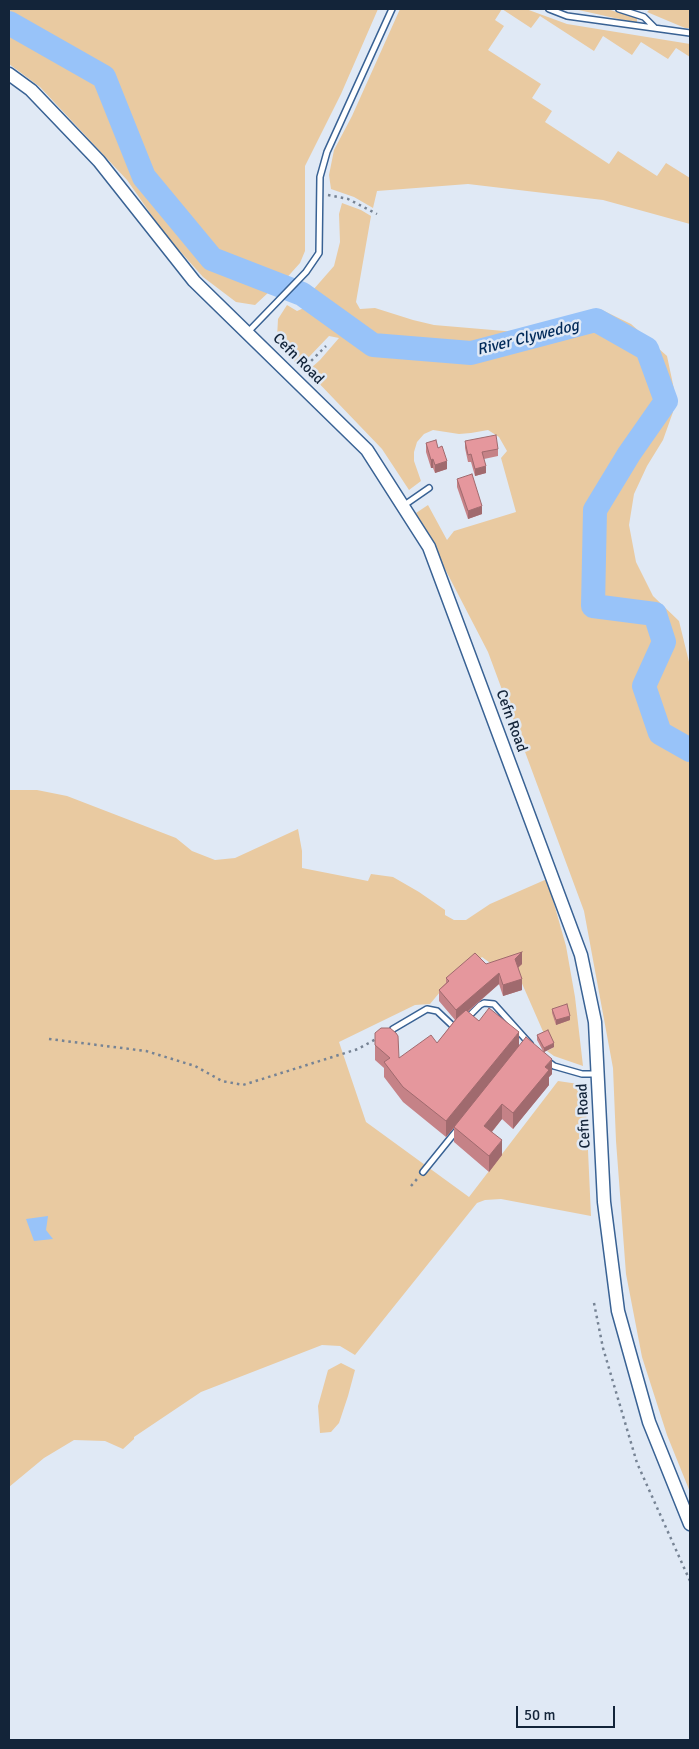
<!DOCTYPE html>
<html>
<head>
<meta charset="utf-8">
<style>
	body { margin:0 }
	#map { position:relative; width:699px; height:1749px; overflow:hidden; background:#e0e9f5; font-family:Signika,sans-serif }
	canvas { display:block }
	.frame { position:absolute; inset:0; border:10px solid #132439; pointer-events:none }
	.scale { position:absolute; left:516px; top:1706px; width:99px; height:22px; box-sizing:border-box; border:2px solid #132439; border-top:0; padding-left:6px; font-size:15px; line-height:18px; white-space:nowrap; color:#132439; -webkit-text-stroke:4px #e0e9f5; paint-order:stroke }
</style>
</head>
<body>
<div id="map">
<canvas width="699" height="1749"></canvas>
<div class="frame"></div>
<div class="scale">50 m</div>
</div>
<script>
const ctx = document.querySelector('canvas').getContext('2d');
ctx.lineJoin = 'round';
function fillPath(path, color) { ctx.fillStyle = color; ctx.fill(path, 'evenodd'); }
const shape = rows => new Path2D(rows.map(r => 'M' + r).join(''));
function stroke(path, color, width, dash) { ctx.strokeStyle = color; ctx.lineWidth = width; ctx.lineCap = dash ? 'butt' : 'round'; ctx.setLineDash(dash || []); ctx.stroke(path); }
function write(font, color, halo, rows, align = 'center') {
  ctx.font = font + ' Signika,sans-serif'; ctx.lineWidth = 5; ctx.setLineDash([]); ctx.textBaseline = 'middle'; ctx.strokeStyle = halo; ctx.fillStyle = color; for (const [text, x, y, turn = 0] of rows) {
    ctx.save(); ctx.translate(x, y); ctx.rotate((+turn || 0) * Math.PI / 180); ctx.textAlign = isNaN(turn) ? turn : align; if (halo) ctx.strokeText(text, 0, 0); ctx.fillText(text, 0, 0); ctx.restore();
  }
}
const green = shape([
	[9,9,378,9,341,94,305,166,305,251,300,263,283,282,275,279,270,291,255,305,236,302,203,277,164,233,127,180,40,87,9,64],
	[400,9,526,9,567,24,690,44,690,57,676,48,668,59,641,42,632,55,603,36,594,51,540,16,531,28,502,9,495,20,504,26,488,50,541,84,532,98,552,111,545,122,609,164,618,151,657,176,666,163,690,178,690,224,603,200,468,184,377,191,373,208,354,197,331,189,329,175,334,150,352,116],
	[574,9,607,9,637,18,637,23],
	[650,9,690,9,690,28,685,28,647,12],
	[342,203,361,210,371,216,356,302,360,309,375,308,413,320,434,325,528,333,581,314,600,309,631,324,667,356,674,389,673,412,663,440,647,466,634,494,629,525,636,562,653,596,679,621,690,666,690,1492,667,1435,642,1357,626,1274,616,1141,613,1068,584,911,488,652,416,513,428,505,447,540,454,531,516,512,501,458,507,451,499,437,488,430,471,433,459,434,433,430,424,434,417,442,414,452,414,461,421,481,409,490,382,449,311,375,311,368,320,360,339,338,329,336,308,358,295,362,281,349,277,338,278,319,287,305,297,311,311,305,318,292,313,290,334,266,340,242,339,214],
	[9,790,37,790,67,796,176,838,192,851,215,860,235,858,298,829,302,851,302,868,368,881,371,874,393,877,419,892,445,910,445,915,454,920,466,920,490,904,547,879,566,946,575,997,583,1066,554,1056,547,1051,554,1047,545,1036,513,963,497,968,482,957,440,992,430,1004,415,1005,339,1042,366,1122,469,1197,558,1081,585,1085,591,1216,501,1199,485,1200,477,1203,355,1355,340,1346,322,1345,201,1392,134,1437,134,1439,123,1449,105,1441,74,1440,44,1458,9,1487],
	[341,1363,355,1370,348,1396,339,1423,331,1432,320,1433,318,1406,328,1370]
]);
const water = shape([
	[48,1216,46,1230,53,1239,34,1241,26,1219]
]);
const river = shape([
	[9,23,104,77,144,177,212,259,302,294,373,345,471,353,596,320,647,349,666,401,629,454,595,510,593,606,655,614,664,642,644,686,660,733,690,750]
]);
const path = shape([
	[328,195,348,199,377,214],
	[302,370,326,346],
	[49,1039,146,1051,195,1066,222,1081,243,1085,358,1049,376,1039],
	[411,1186,417,1179],
	[594,1303,603,1348,637,1463,690,1581]
]);
const service = shape([
	[549,9,567,16,690,33],
	[619,9,644,17,655,28],
	[248,332,306,272,319,253,320,177,327,152,392,9],
	[403,506,429,488],
	[467,1018,480,1005,484,1003,494,1004,530,1044],
	[393,1029,427,1009,437,1011,455,1028],
	[546,1060,554,1066,582,1074,597,1074],
	[423,1172,457,1130]
]);
const tertiary = shape([
	[9,74,31,90,99,161,194,281,367,450,429,547,581,955,595,1022,604,1202,618,1311,649,1422,690,1524]
]);
const wall = shape([
	[465,441,498,449,498,456,484,459,486,473,475,476,471,462,468,462,465,448],
	[426,443,438,448,447,469,435,473,433,468,431,468,426,452],
	[457,479,482,514,468,519,457,487],
	[486,964,522,964,518,968,522,990,503,996,499,984,468,1012,479,1021,519,1046,543,1051,537,1040,537,1035,554,1047,544,1052,552,1074,549,1077,549,1085,513,1129,502,1119,492,1132,502,1155,489,1172,454,1142,454,1128,446,1137,403,1102,384,1077,384,1068,375,1060,375,1045,399,1058,437,1043,455,1020,439,1001,439,990,446,983,446,978],
	[552,1009,570,1020,556,1025,552,1013]
]);
const shadedWall = shape([
	[433,459,433,468,431,468,431,460],
	[447,461,447,469,435,473,435,465],
	[486,466,486,473,475,476,475,469],
	[482,506,482,514,468,519,468,511],
	[522,952,522,964,515,970,515,959],
	[499,973,499,984,456,1021,456,1010],
	[522,979,522,990,503,996,503,985],
	[570,1016,570,1020,556,1025,556,1020],
	[519,1032,519,1047,446,1137,446,1121],
	[554,1043,554,1047,544,1052,544,1048],
	[552,1059,552,1074,549,1077,549,1085,513,1129,513,1113,545,1067],
	[502,1104,502,1119,484,1141,484,1126],
	[502,1140,502,1155,489,1172,489,1156]
]);
const building = shape([
	[496,435,498,449,482,452,486,466,475,469,471,454,468,455,465,441,496,435],
	[436,440,438,448,442,446,447,461,435,465,433,459,431,460,426,443,436,440],
	[472,474,482,506,468,511,457,479,472,474],
	[522,952,515,959,522,979,503,985,499,973,456,1010,439,990,449,981,446,978,475,953,486,964,522,952],
	[567,1004,570,1016,556,1020,552,1009,567,1004],
	[489,1008,519,1032,446,1121,403,1087,384,1062,390,1058,375,1045,375,1033,381,1028,390,1028,396,1033,398,1036,399,1058,431,1035,437,1043,457,1018,466,1010,479,1021,489,1008],
	[548,1030,554,1043,544,1048,537,1035,548,1030],
	[526,1037,552,1059,545,1067,549,1070,513,1113,502,1104,484,1126,502,1140,489,1156,454,1127,526,1037]
]);
const streetNames = [
	["Cefn Road",298,359,45],
	["Cefn Road",511,721,70],
	["Cefn Road",584,1116,-93]
];
const waterNames = [
	["River Clywedog",528,338,-14]
];
fillPath(green, '#e9caa1');
fillPath(water, '#98c3f9');
stroke(river, '#98c3f9', 24);
stroke(service, '#396294', 8);
stroke(tertiary, '#396294', 15);
stroke(path, '#768394', 2.5, [2.5, 4]);
stroke(service, '#fff', 5);
stroke(tertiary, '#fff', 12);
fillPath(wall, '#c58287');
fillPath(shadedWall, '#a06a6e');
fillPath(building, '#e5979d');
stroke(building, '#a06a6e', 1);
write('15px', '#132439', '#e0e9f5', streetNames);
write('italic 16px', '#002a59', '#e0e9f5', waterNames);
</script>
</body>
</html>
